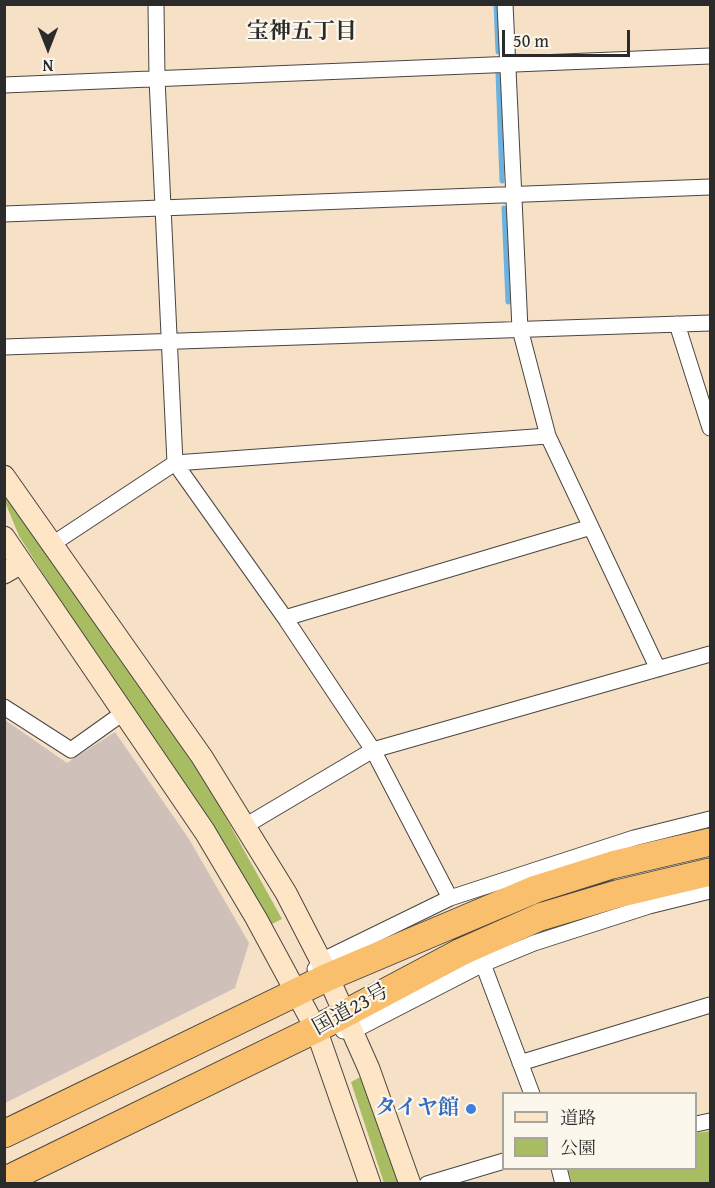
<!DOCTYPE html>
<html>
<head>
<meta charset="utf-8">
<style>
	body { margin:0 }
	#map { position:relative; width:715px; height:1188px; overflow:hidden; background:#f6e0c6; font-family:"Gentium Book Plus","Noto Serif JP",serif }
	canvas { display:block }
	.frame { position:absolute; inset:0; border:6px solid #2b2b2b; pointer-events:none }
	.legend { position:absolute; left:502px; top:1092px; width:195px; height:78px; box-sizing:border-box; background:#fbf7ec; border:2px solid #a8a59f; margin:0; padding:8px 10px; list-style:none; font-size:18px; color:#2b2b2b }
	.legend li { display:flex; align-items:center; gap:12px; height:30px }
	.legend b { width:30px; border:2px solid #a8a59f }
	.north { position:absolute; left:18px; top:18px; width:60px; height:60px; -webkit-text-stroke:4px #fbf7ec; paint-order:stroke; rotate:180deg; font-size:16px; font-weight:700; line-height:24px; text-align:center; color:#2b2b2b }
	.north::after { content:''; display:block; margin:auto; width:21px; height:27px; background:#2b2b2b; clip-path:polygon(50% 0,100% 100%,50% 72%,0 100%) }
	.scale { position:absolute; left:502px; top:30px; width:128px; height:27px; box-sizing:border-box; border:3px solid #2b2b2b; border-top:0; padding-left:8px; font-size:18px; line-height:21px; white-space:nowrap; color:#2b2b2b; -webkit-text-stroke:4px #fbf7ec; paint-order:stroke }
</style>
</head>
<body>
<div id="map">
<canvas width="715" height="1188"></canvas>
<div class="frame"></div>
<ul class="legend">
<li><b style="height:8px;background:#fde5c5"></b>道路</li>
<li><b style="height:16px;background:#a8bd62"></b>公園</li>
</ul>
<div class="north">N</div>
<div class="scale">50 m</div>
</div>
<script>
const ctx = document.querySelector('canvas').getContext('2d');
ctx.lineJoin = 'round';
function fillPath(path, color) { ctx.fillStyle = color; ctx.fill(path, 'evenodd'); }
const shape = rows => new Path2D(rows.map(r => 'M' + r).join(''));
function stroke(path, color, width, dash) { ctx.strokeStyle = color; ctx.lineWidth = width; ctx.lineCap = dash ? 'butt' : 'round'; ctx.setLineDash(dash || []); ctx.stroke(path); }
function write(font, color, halo, rows, align = 'center') {
  ctx.font = font + ' "Gentium Book Plus","Noto Serif JP",serif'; ctx.lineWidth = 4.5; ctx.setLineDash([]); ctx.textBaseline = 'middle'; ctx.strokeStyle = halo; ctx.fillStyle = color; for (const [text, x, y, turn = 0] of rows) {
    ctx.save(); ctx.translate(x, y); ctx.rotate((+turn || 0) * Math.PI / 180); ctx.textAlign = isNaN(turn) ? turn : align; if (halo) ctx.strokeText(text, 0, 0); ctx.fillText(text, 0, 0); ctx.restore();
  }
}
const industrial = shape([
	[5,720,67,763,115,732,189,839,249,943,235,988,5,1103]
]);
const green = shape([
	[4,491,198,767,282,919,270,925,99,661,19,536,5,502],
	[362,1076,401,1183,384,1183,351,1082],
	[710,1131,710,1183,572,1183,568,1169,696,1168,696,1133]
]);
const stream = shape([
	[496,4,498,52],
	[498,73,502,181],
	[504,208,508,302]
]);
const street = shape([
	[156,4,157,79,175,463,285,618,373,750,450,898],
	[505,4,520,329,548,436,658,669],
	[4,85,710,56],
	[4,214,710,187],
	[677,324,710,428],
	[4,347,710,323],
	[54,543,175,463,548,436],
	[285,618,591,527],
	[4,707,71,750,123,713],
	[245,826,373,750,710,654],
	[483,964,532,1094],
	[315,969,321,961,450,898,634,838,710,819],
	[343,1031,353,1031,483,964,534,943,649,906,710,891],
	[520,1063,710,1005],
	[696,1124,710,1121],
	[559,1168,563,1184],
	[427,1184,504,1161]
]);
const secondary = shape([
	[4,476,202,757,286,893,321,961,369,1069,410,1184],
	[4,537,205,832,256,918,316,1029,370,1184],
	[4,573,21,563]
]);
const highway = shape([
	[4,1134,328,977,536,889,612,865,710,842],
	[4,1181,316,1029,461,952,540,917,617,894,710,872]
]);
const markers = [
	[471,1109,6,"#3f7fe0"]
];
const streetNames = [
	["国道23号",351,1010,-29]
];
const shopNames = [
	["タイヤ館",459,1109]
];
const neighbourhoodNames = [
	["宝神五丁目",302,32]
];
fillPath(industrial, '#cfc0ba');
fillPath(green, '#a8bd62');
stroke(stream, '#6ab2e1', 5);
stroke(street, '#494642', 17);
stroke(secondary, '#494642', 23);
stroke(highway, '#494642', 29);
stroke(street, '#fff', 15);
stroke(secondary, '#fde5c5', 21);
stroke(highway, '#f9bf6d', 27);
for (const [x, y, r, color] of markers) { const dot = new Path2D(); dot.arc(x, y, r, 0, 2 * Math.PI); ctx.fillStyle = color; ctx.fill(dot); stroke(dot, '#fbf7ec', 2); }
write('21px', '#2b2b2b', '#fbf7ec', streetNames);
write('bold 21px', '#366cbe', '#fbf7ec', shopNames, 'right');
write('bold 22px', '#2b2b2b', '#fbf7ec', neighbourhoodNames);
</script>
</body>
</html>
